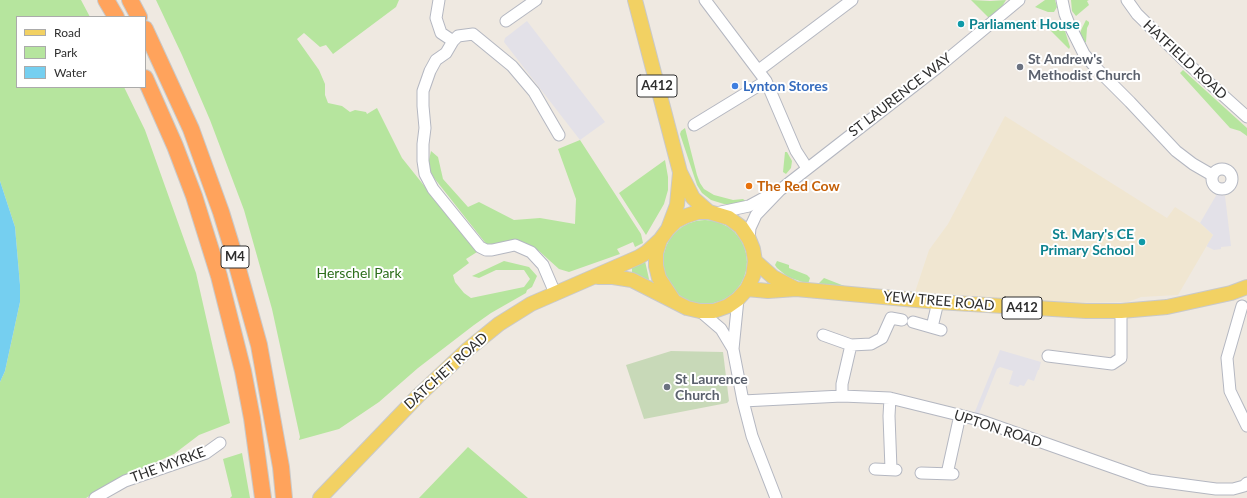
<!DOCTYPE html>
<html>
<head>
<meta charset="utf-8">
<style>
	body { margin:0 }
	#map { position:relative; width:1247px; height:498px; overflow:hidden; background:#efe9e1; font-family:Lato,sans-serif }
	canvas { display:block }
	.legend { position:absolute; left:16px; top:16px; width:130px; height:72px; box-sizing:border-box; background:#fff; border:1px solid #ababab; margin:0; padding:5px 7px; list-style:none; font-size:12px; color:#2e2e2e }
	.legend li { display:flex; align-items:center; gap:8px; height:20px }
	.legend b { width:20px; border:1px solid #ababab }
</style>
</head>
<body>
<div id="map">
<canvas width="1247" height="498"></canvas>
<ul class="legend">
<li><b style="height:5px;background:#f2d163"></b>Road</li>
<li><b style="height:11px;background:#b6e59e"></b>Park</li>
<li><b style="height:11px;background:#75cff0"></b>Water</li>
</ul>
</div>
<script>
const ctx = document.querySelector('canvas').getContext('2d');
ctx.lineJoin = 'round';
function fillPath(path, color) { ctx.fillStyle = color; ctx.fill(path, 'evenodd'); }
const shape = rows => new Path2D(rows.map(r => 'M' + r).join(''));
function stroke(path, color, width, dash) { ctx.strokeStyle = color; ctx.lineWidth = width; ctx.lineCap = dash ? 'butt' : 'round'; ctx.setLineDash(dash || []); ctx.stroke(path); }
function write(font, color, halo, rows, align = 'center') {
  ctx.font = font + ' Lato,sans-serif'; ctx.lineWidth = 4; ctx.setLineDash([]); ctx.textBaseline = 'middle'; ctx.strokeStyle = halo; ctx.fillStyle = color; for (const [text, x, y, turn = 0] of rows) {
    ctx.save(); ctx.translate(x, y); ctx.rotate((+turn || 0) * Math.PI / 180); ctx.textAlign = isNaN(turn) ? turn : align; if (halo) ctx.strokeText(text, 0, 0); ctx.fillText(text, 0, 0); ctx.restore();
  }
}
const industrial = shape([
	[527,21,605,122,580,140,504,42,505,38],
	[1217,194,1225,196,1231,246,1221,247,1221,249,1214,250,1206,246,1213,235,1200,223],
	[1000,350,1041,362,1039,370,1038,370,1034,381,1028,379,1024,386,1020,385,1018,387,1009,384,1013,371,1000,367,997,369,978,416,974,414]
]);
const education = shape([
	[1005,116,1167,218,1175,207,1200,223,1213,235,1178,295,1141,297,1128,302,1071,303,915,292,929,250,948,224]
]);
const green = shape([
	[0,0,81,0,90,17,17,17,17,87,124,87,145,130,196,273,230,423,199,435,174,454,110,483,86,498,0,498,0,382,5,371,20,302,20,285,15,227,0,181],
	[156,0,399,0,396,7,333,54,326,45,320,47,304,33,297,39,319,70,325,84,325,95,328,103,342,106,350,112,355,110,366,112,367,114,377,108,402,158,477,252,466,259,469,263,453,275,455,282,464,293,471,298,524,287,530,279,524,270,496,270,479,278,472,276,504,261,529,267,537,276,532,287,527,290,526,293,491,313,474,325,418,368,379,402,339,429,299,440,300,437,272,309,244,210,210,120,182,55],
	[971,0,990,1,1006,0,1001,8,989,18],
	[1045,0,1055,0,1057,7,1054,12,1048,12,1035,7],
	[1071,0,1089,0,1087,1,1089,5,1076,16,1072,11],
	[1086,20,1089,22,1089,24,1087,28,1086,42,1083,44,1080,33,1082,28],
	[1050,28,1063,29,1065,31,1070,47,1069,49,1049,29],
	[1183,70,1247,128,1247,136,1240,131,1230,128,1180,73],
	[685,128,697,175,700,183,704,189,714,195,733,200,743,199,747,202,737,204,724,204,711,200,702,193,697,185,680,134,681,131],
	[580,140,641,234,643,243,635,247,633,242,617,249,620,254,569,272,559,269,539,251,518,243,487,245,427,169,431,151,438,157,443,179,468,207,479,202,514,220,540,218,575,224,576,199,558,149],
	[785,152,787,152,792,161,791,168,786,174,783,172],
	[665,160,668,177,668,190,664,204,646,235,619,193],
	'663 262a42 42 0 1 1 84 0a42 42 0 1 1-84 0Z',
	[645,261,649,279,648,281,632,275,632,266],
	[777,261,789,265,789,268,807,275,810,278,808,284,788,277,777,268,775,265],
	[824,278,847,287,818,284],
	[468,447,528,498,419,498],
	[242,453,250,498,230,498,232,496,223,459]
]);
const cemetery = shape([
	[671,351,723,352,729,401,727,403,644,419,626,365]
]);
const water = shape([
	[0,181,15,227,20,285,20,302,5,371,0,382]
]);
const minor = shape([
	[439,0,436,18,441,33,453,41],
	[705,0,766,81,796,151,807,168],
	[1062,0,1065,14,1069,24,1084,54,1095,67,1130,102,1176,151,1193,164,1212,175],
	[1127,0,1137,14,1186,62,1247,117],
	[506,21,536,0],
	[759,70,852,0],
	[694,125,766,81],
	'1212 179a10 10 0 1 1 20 0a10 10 0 1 1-20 0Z',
	[716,213,749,206,773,193],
	[749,239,750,228,756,215,780,190,937,68,1019,0],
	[555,293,543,265,531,252,515,245,492,250,486,250,480,247,433,189,425,174,423,161,423,144,425,128,423,106,423,91,430,71,436,60,446,53,453,41,458,36,473,34,512,66,534,92,559,135],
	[738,299,733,349,743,401,752,436,776,498],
	[1242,306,1227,358,1230,391,1247,426],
	[700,311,721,329,733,349],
	[913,322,941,330],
	[932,327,938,302],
	[823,335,851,345,871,344,882,338,891,318,902,320],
	[1048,356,1112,364,1121,358,1121,311],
	[842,396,842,384,851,345],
	[890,398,889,416,891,469],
	[743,401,842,396,890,398,979,420,1149,480,1216,489,1233,489,1244,486,1247,483],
	[875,469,896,470],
	[921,473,953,474],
	[947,474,960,415],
	[95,498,125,481,206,453,220,443]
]);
const major = shape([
	[635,0,680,172,693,198,709,212],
	[668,229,677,205,680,173],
	[755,261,773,277,796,289],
	[598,277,613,277,632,280,687,308,700,311,714,311,728,306,738,299,747,289,753,276,755,261,753,249,749,239,741,227,729,218,709,212,698,212,686,216,676,221,668,229,660,240,656,253,656,266,659,278,674,301],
	[747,289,768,291,796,289,938,302,1086,311,1121,311,1167,307,1231,293,1247,287],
	[320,498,418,396,467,350,499,324,531,304,639,257,647,252,660,240]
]);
const highway = shape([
	[106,0,116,17],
	[130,0,139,17],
	[145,29,191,129,221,212,233,251,259,345,281,467,284,498],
	[145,78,175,146,194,196,219,276,243,371,252,418,263,498]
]);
const markers = [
	[961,24,4,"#0f9aa8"],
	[1020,67,4,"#6b7280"],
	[735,86,4,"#3f7fe0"],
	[749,186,4,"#e8710a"],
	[1142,242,4,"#0f9aa8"],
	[667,387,4,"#6b7280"]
];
const shields = [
	[657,86,40],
	[235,257,28],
	[1022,308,40]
];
const shieldNames = [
	["A412",657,86],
	["M4",235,257],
	["A412",1022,308]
];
const cultureNames = [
	["Parliament House",969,24],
	["St. Mary's CE",1134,234,"right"],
	["Primary School",1134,250,"right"]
];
const worshipNames = [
	["St Andrew's",1028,59],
	["Methodist Church",1028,75],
	["St Laurence",675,379],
	["Church",675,395]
];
const streetNames = [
	["HATFIELD ROAD",1185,60,43],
	["ST LAURENCE WAY",900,95,-38],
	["YEW TREE ROAD",939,301,5],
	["DATCHET ROAD",446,371,-42],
	["UPTON ROAD",998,429,18],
	["THE MYRKE",168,465,-20]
];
const shopNames = [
	["Lynton Stores",743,86]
];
const foodNames = [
	["The Red Cow",757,186]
];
const parkNames = [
	["Herschel Park",359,273]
];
fillPath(industrial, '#e3e1e8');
fillPath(education, '#f0e6d1');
fillPath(green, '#b6e59e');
fillPath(cemetery, '#c8d9b8');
fillPath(water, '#75cff0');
stroke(minor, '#b4b7c1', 13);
stroke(major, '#c9c9c9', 16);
stroke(highway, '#c9c9c9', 18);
stroke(minor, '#fff', 11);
stroke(major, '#f2d163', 14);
stroke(highway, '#ffa35c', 16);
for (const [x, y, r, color] of markers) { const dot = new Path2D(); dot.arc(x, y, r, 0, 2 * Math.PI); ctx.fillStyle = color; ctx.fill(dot); stroke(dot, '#fff', 1.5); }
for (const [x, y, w] of shields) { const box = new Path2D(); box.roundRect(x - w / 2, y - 11, w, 22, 3); ctx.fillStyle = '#fff'; ctx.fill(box); stroke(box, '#2e2e2e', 1); }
write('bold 13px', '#2e2e2e', null, shieldNames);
write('bold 14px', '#0d838f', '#fff', cultureNames, 'left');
write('bold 14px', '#5b616d', '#fff', worshipNames, 'left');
write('14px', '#2e2e2e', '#fff', streetNames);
write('bold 14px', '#366cbe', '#fff', shopNames, 'left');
write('bold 14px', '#c56008', '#fff', foodNames, 'left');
write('14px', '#2c6e1b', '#fff', parkNames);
</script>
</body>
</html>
